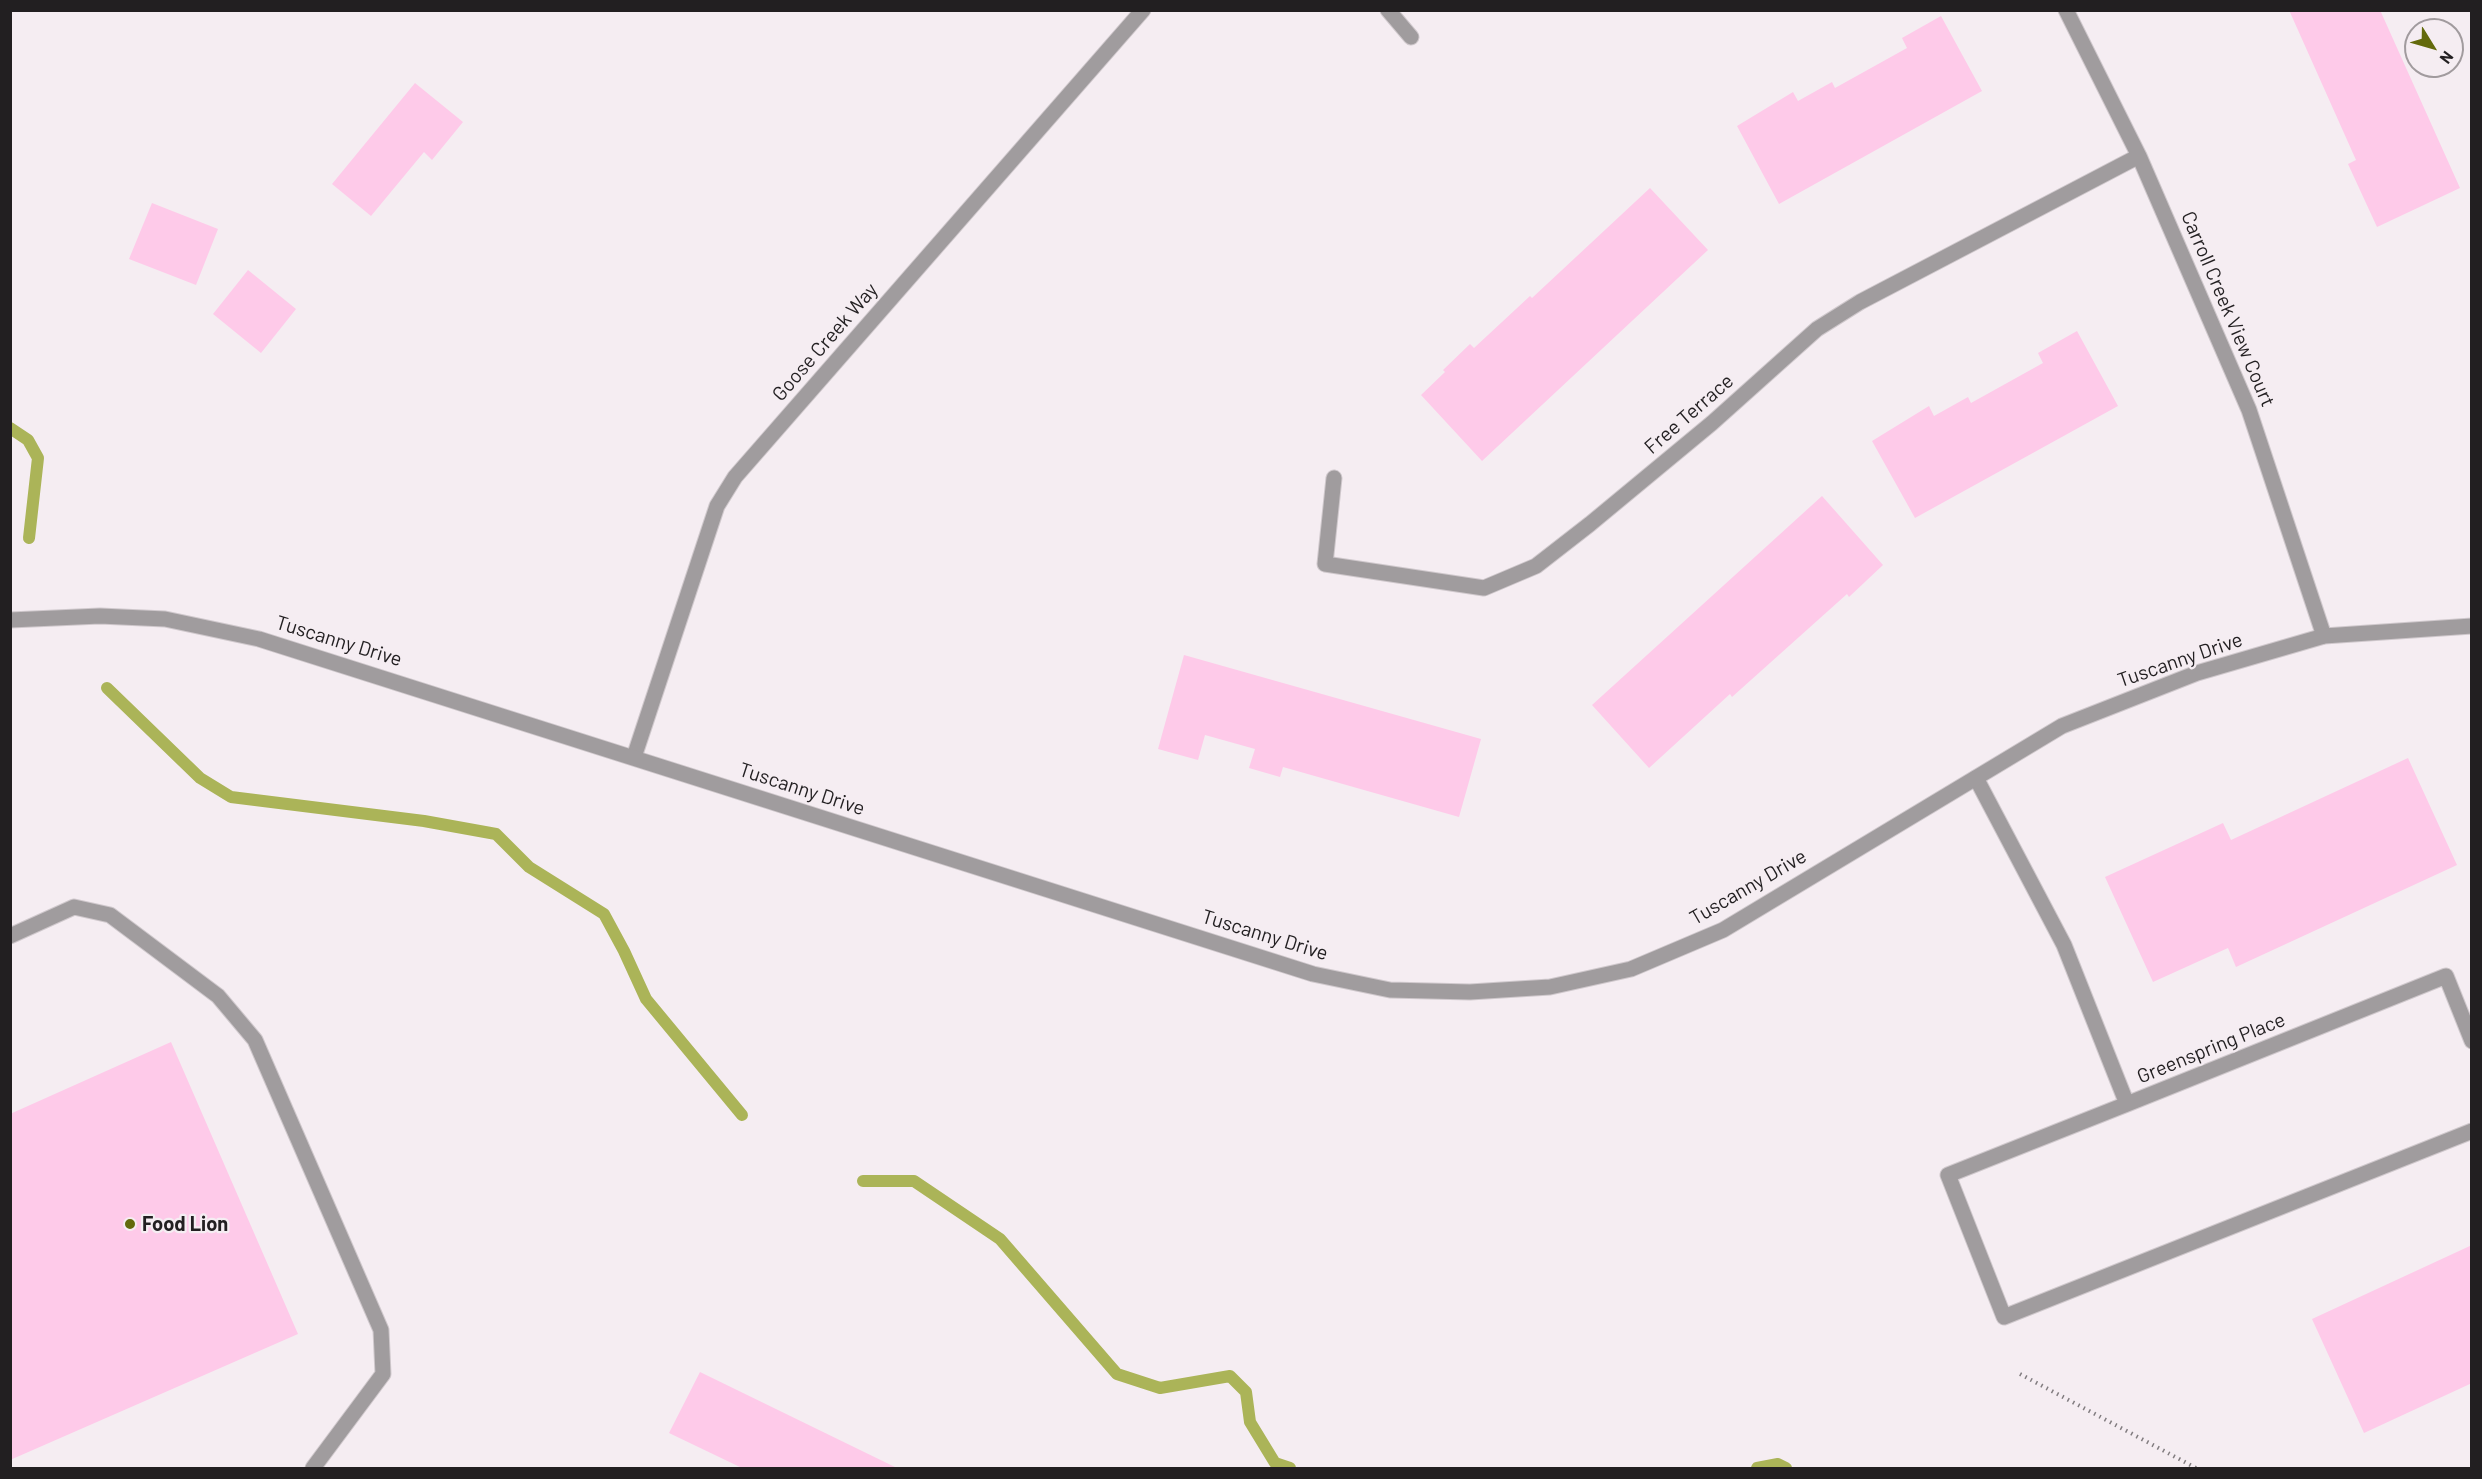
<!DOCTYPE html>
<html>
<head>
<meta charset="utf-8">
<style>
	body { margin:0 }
	#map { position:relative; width:2482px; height:1479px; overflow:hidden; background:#f5edf2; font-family:Barlow,sans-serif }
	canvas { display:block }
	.frame { position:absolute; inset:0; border:12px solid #221f21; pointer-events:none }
	.north { position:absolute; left:2404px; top:18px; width:60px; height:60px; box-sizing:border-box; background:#f5edf2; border:2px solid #a19b9e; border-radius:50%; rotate:127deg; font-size:16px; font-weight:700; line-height:24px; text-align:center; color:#221f21 }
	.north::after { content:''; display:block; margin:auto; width:21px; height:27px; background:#636a0c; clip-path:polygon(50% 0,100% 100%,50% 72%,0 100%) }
</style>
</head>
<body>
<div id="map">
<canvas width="2482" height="1479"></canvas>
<div class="frame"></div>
<div class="north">N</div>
</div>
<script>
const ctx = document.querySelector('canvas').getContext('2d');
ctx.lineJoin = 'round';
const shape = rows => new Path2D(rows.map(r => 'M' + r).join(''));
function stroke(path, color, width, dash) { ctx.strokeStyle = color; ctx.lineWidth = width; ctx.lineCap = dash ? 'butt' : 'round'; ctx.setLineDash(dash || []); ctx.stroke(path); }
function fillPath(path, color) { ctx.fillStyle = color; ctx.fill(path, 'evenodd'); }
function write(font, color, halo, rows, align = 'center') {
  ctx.font = font + ' Barlow,sans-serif'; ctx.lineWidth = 4.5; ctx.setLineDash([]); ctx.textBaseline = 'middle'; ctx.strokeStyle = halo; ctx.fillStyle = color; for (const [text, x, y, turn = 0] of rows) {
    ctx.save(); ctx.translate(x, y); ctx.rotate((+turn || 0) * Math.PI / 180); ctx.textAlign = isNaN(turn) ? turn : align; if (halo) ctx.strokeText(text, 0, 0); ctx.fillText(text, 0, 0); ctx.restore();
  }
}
const stream = shape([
	[10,428,28,440,38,458,29,538],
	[107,688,200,778,231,797,424,821,496,834,529,867,604,914,624,951,646,999,742,1115],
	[863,1181,914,1181,1000,1239,1117,1374,1160,1388,1230,1376,1246,1392,1250,1422,1275,1463,1290,1468],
	[1757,1468,1778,1464,1786,1468]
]);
const building = shape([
	[2289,10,2380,10,2460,188,2377,227,2348,164,2356,160],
	[1941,16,1982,91,1779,204,1737,126,1793,92,1798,101,1832,82,1835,88,1907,48,1902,38],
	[415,83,463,122,432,160,424,152,371,216,332,184],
	[1650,188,1708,250,1482,461,1421,395,1445,372,1443,370,1470,344,1474,348,1530,296,1532,298],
	[152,203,218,229,196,285,129,259],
	[248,270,296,309,261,353,213,314],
	[2077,331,2118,406,1915,518,1872,441,1929,406,1934,416,1968,397,1971,403,2043,363,2038,353],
	[1822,496,1883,565,1849,597,1847,594,1732,697,1730,694,1649,768,1592,705],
	[1184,655,1481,739,1459,817,1283,767,1280,777,1249,768,1255,749,1205,735,1198,760,1158,749],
	[2408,758,2457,865,2236,967,2228,948,2153,982,2105,877,2223,823,2231,840],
	[171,1042,298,1334,10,1460,10,1114],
	[2472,1245,2472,1383,2364,1433,2312,1319],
	[700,1372,897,1468,742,1468,669,1433]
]);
const path = shape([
	[2020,1374,2196,1468]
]);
const service = shape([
	[1388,10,1411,37],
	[1976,778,2064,945,2127,1104,2446,976,2472,1041],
	[10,936,74,907,110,915,218,996,255,1040,381,1330,383,1374,313,1468],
	[2127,1104,1948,1175,2004,1317,2472,1131]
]);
const minor = shape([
	[2066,10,2139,156,2249,410,2324,636],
	[1334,478,1325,564,1484,588,1536,566,1590,524,1712,423,1817,329,1860,302,2139,156],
	[634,757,717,506,735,477,1143,10]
]);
const tertiary = shape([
	[10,620,100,616,165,619,259,639,1313,974,1390,990,1470,992,1550,987,1631,969,1723,930,2062,726,2197,673,2324,636,2472,626]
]);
const markers = [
	[130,1224,6,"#636a0c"]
];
const streetNames = [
	["Carroll Creek View Court",2228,309,67],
	["Goose Creek Way",825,342,-49],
	["Free Terrace",1689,414,-41],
	["Tuscanny Drive",339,641,17],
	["Tuscanny Drive",2180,660,-19],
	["Tuscanny Drive",802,789,18],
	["Tuscanny Drive",1748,887,-30],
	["Tuscanny Drive",1265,935,17],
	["Greenspring Place",2211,1048,-22]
];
const poiNames = [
	["Food Lion",142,1224]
];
stroke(stream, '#abb458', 12);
fillPath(building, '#fecae9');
stroke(service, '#cfc8cc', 17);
stroke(minor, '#cfc8cc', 17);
stroke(tertiary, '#cfc8cc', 17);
stroke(path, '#827d80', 4, [1.5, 4.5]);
stroke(service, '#a09c9e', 15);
stroke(minor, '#a09c9e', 15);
stroke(tertiary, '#a09c9e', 15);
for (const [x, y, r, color] of markers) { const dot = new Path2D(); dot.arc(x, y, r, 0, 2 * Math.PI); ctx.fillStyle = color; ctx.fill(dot); stroke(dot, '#f5edf2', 2); }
write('20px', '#221f21', '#f5edf2', streetNames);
write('bold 20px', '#221f21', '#f5edf2', poiNames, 'left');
</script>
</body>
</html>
